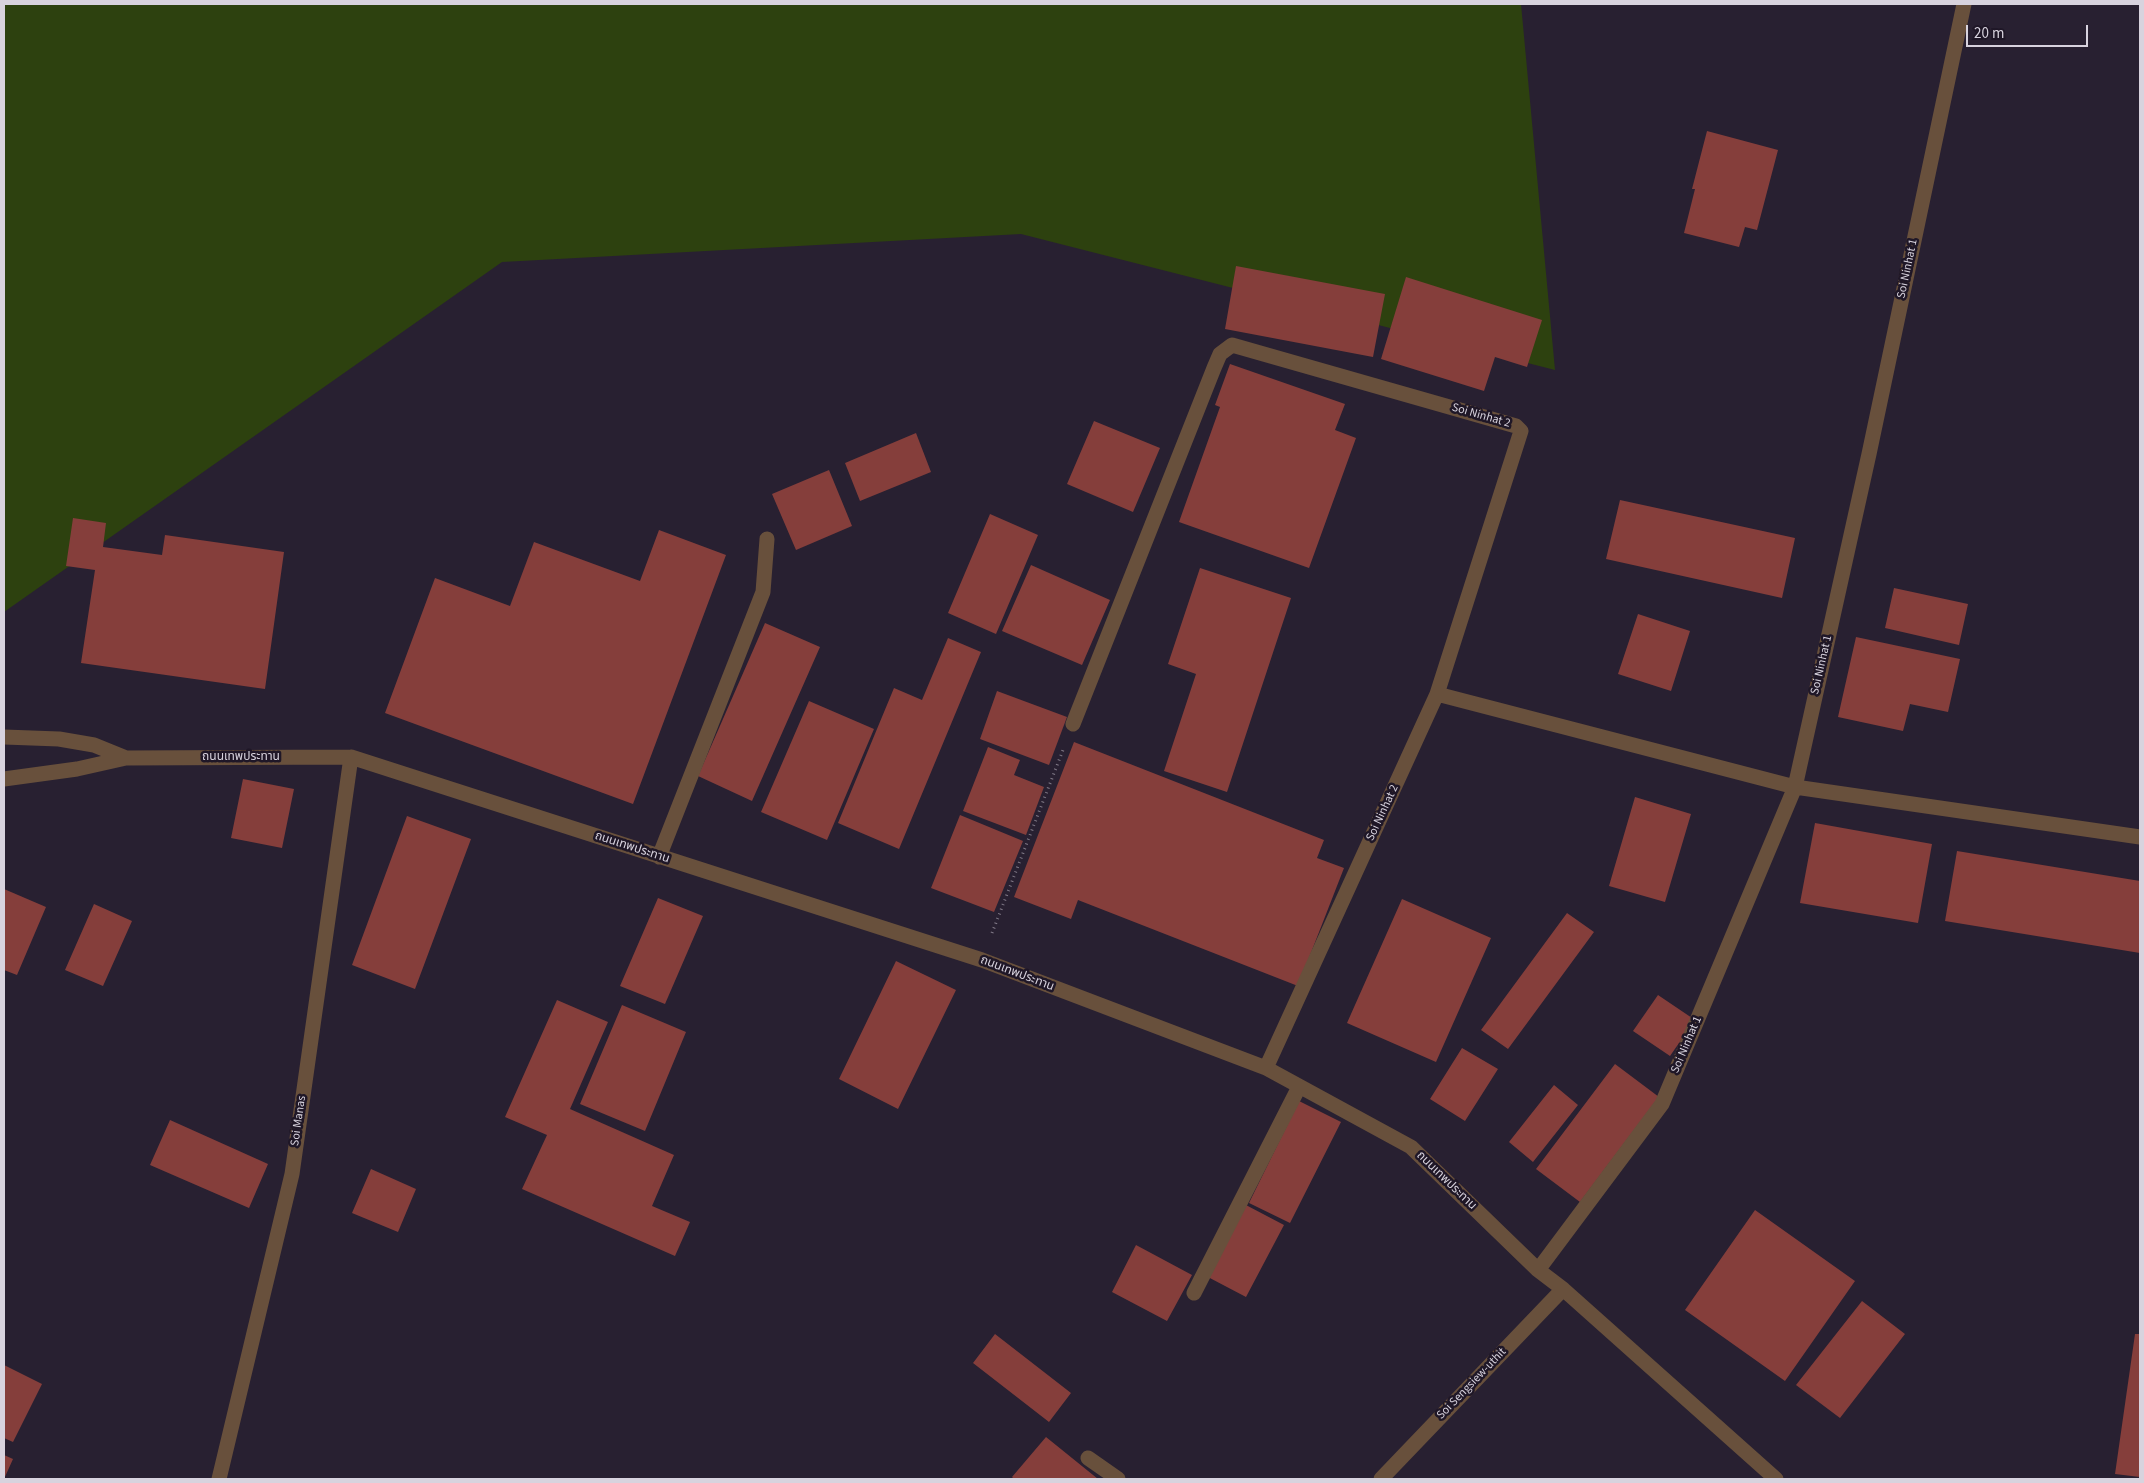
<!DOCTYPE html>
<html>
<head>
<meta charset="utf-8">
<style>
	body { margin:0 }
	#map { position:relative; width:2144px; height:1483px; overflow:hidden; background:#282031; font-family:"Source Sans 3",sans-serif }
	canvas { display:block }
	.frame { position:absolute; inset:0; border:5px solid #d8d3de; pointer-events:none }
	.scale { position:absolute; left:1966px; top:25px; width:122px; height:22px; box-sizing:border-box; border:2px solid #d8d3de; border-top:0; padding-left:6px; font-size:15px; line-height:18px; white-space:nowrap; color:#d8d3de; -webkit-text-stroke:4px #1f1727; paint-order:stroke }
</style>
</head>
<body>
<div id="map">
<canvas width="2144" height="1483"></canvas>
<div class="frame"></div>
<div class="scale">20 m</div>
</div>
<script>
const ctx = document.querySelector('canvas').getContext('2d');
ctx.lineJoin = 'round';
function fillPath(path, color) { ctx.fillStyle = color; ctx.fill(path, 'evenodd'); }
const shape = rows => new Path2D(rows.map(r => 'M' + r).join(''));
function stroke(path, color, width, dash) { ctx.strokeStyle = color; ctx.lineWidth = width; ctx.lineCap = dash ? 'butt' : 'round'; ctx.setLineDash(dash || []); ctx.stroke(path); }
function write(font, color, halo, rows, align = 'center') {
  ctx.font = font + ' "Source Sans 3","Noto Sans Thai",sans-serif'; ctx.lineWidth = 5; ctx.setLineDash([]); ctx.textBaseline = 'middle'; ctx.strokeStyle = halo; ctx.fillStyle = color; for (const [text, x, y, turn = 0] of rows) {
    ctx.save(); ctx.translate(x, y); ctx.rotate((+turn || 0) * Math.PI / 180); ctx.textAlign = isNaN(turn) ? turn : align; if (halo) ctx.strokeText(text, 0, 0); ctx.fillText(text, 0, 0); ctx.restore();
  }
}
const green = shape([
	[4,4,1521,4,1555,370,1021,234,502,262,4,612]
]);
const building = shape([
	[1707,131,1778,150,1757,230,1745,227,1739,247,1684,233,1695,189,1692,189],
	[1236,266,1385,294,1373,357,1225,329],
	[1406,277,1542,320,1527,367,1495,357,1484,391,1381,359],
	[1230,364,1345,404,1335,430,1356,438,1309,568,1179,522,1220,407,1215,405],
	[1094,421,1160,448,1133,512,1067,484],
	[916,433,931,472,860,501,845,463],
	[829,470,852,526,796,550,772,494],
	[1620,500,1795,538,1782,598,1606,559],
	[990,514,1038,535,996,634,948,613],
	[73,518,106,523,103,547,162,555,165,535,284,552,265,689,81,663,95,570,66,566],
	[659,530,726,555,633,804,385,713,435,578,510,606,534,542,640,581],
	[1031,565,1110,600,1082,665,1002,631],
	[1200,568,1291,598,1227,792,1164,771,1196,674,1168,664],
	[1894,588,1968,604,1959,645,1885,628],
	[1638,614,1690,631,1671,691,1618,674],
	[765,623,820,647,752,801,698,776],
	[1856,637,1960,659,1948,712,1910,704,1903,731,1838,717],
	[948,638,981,652,899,849,838,823,894,688,922,700],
	[997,691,1067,717,1049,765,980,739],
	[809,701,874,729,827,840,761,812],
	[1074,742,1324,840,1317,858,1344,868,1298,986,1078,900,1071,919,1014,897],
	[988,747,1020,760,1014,775,1044,787,1026,835,963,811],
	[243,779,294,789,282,848,231,838],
	[1635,797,1691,814,1665,902,1609,886],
	[960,815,1023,841,994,912,931,888],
	[407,816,471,839,415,989,352,965],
	[1815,823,1932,844,1918,923,1800,903],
	[1957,851,2140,881,2140,953,1945,921],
	[4,889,46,907,17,975,4,970],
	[658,898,703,916,665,1004,620,986],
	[1402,899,1491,938,1436,1062,1347,1023],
	[94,904,132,921,103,986,65,970],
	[1567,913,1594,932,1508,1049,1481,1030],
	[896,961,956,990,898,1109,839,1079],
	[1658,995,1695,1020,1670,1056,1633,1031],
	[557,1000,608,1022,570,1109,674,1155,652,1206,690,1222,675,1256,522,1189,547,1135,505,1117],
	[622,1005,686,1032,645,1131,580,1104],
	[1462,1048,1498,1069,1465,1121,1430,1099],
	[1615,1064,1659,1097,1580,1202,1536,1169],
	[1554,1085,1578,1105,1533,1162,1509,1142],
	[1299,1101,1341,1122,1290,1223,1249,1203],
	[170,1120,268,1164,249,1208,150,1165],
	[371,1169,416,1189,398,1232,352,1213],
	[1244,1204,1284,1225,1246,1297,1206,1276],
	[1755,1210,1855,1281,1785,1381,1685,1310],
	[1136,1245,1192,1275,1167,1321,1112,1292],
	[1862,1301,1905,1334,1840,1418,1796,1385],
	[995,1334,1071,1393,1049,1422,973,1363],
	[2135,1334,2140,1334,2140,1477,2115,1474],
	[4,1365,42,1384,13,1442,4,1438],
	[1046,1437,1098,1479,1014,1479,1012,1477],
	[4,1455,13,1459,4,1479]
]);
const path = shape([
	[992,933,1063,750]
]);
const minor = shape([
	[1437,694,1795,787,2140,837],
	[1073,724,1214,368,1220,354,1232,345,1516,426,1521,431,1437,694,1266,1068],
	[4,737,59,739,94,745,126,758],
	[4,779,77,769,126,758,351,757,982,960,1266,1068,1411,1147,1538,1270,1563,1289,1776,1479],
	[659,857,763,592,767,539],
	[1538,1270,1662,1104,1795,787,1869,454,1964,4],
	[1194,1293,1299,1087],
	[1088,1458,1118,1479],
	[219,1479,292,1174,351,757],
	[1381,1479,1563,1289]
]);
const streetNames = [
	["Soi Ninhat 1",1908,269,-78],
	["Soi Ninhat 2",1481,416,16],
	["Soi Ninhat 1",1822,665,-77],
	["ถนนเทพประทาน",241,757],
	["Soi Ninhat 2",1383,813,-65],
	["ถนนเทพประทาน",632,848,18],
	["ถนนเทพประทาน",1017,974,21],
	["Soi Ninhat 1",1687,1045,-67],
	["Soi Manas",299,1121,-82],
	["ถนนเทพประทาน",1446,1181,44],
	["Soi Sengsiew-uthit",1472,1384,-46]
];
fillPath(green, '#2d410f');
fillPath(building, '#853e3b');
stroke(path, '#807987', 3, [1, 4]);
stroke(minor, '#68503c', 15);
write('12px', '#d8d3de', '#1f1727', streetNames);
</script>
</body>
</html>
